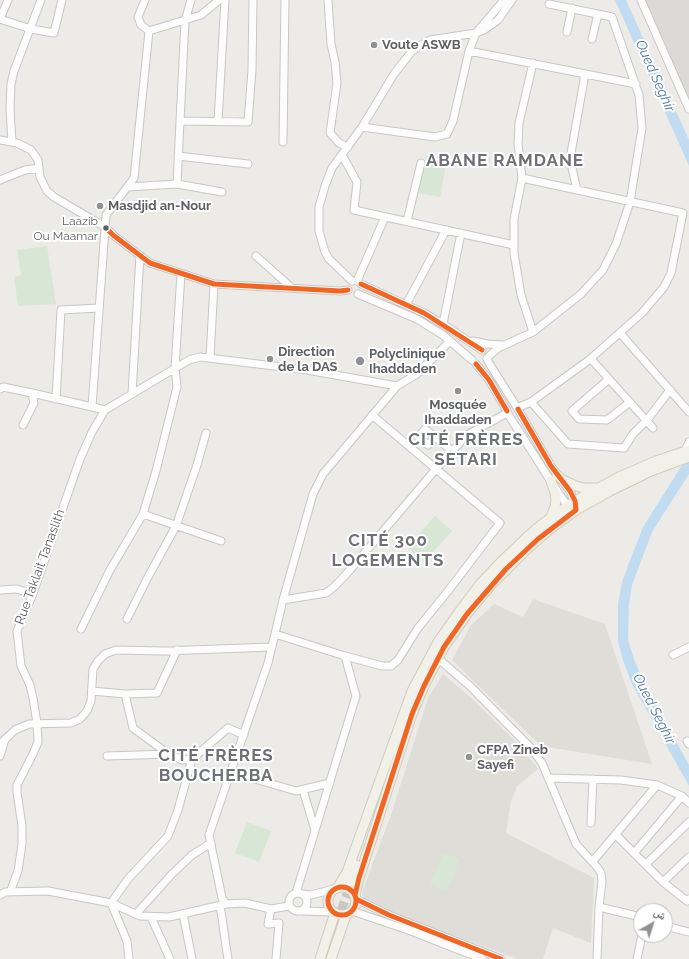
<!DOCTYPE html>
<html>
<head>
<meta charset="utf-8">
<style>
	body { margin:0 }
	#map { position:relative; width:689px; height:959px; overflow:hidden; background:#ecebe8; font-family:Raleway,"Noto Naskh Arabic",sans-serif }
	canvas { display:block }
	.north { position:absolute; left:633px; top:903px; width:40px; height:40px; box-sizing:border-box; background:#fff; border:1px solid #bebfc1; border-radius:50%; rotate:39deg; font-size:11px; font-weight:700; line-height:16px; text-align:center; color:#5d6064 }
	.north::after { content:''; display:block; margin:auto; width:14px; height:18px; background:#8f9192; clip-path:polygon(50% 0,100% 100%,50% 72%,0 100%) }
</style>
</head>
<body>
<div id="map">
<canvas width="689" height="959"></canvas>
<div class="north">ش</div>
</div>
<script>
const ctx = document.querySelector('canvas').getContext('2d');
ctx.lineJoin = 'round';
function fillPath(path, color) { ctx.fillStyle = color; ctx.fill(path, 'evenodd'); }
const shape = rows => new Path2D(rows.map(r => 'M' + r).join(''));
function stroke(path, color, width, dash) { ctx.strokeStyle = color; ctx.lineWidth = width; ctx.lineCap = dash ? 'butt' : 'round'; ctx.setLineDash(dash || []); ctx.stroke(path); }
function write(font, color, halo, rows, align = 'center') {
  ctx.font = font + ' Raleway,sans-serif'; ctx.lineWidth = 4; ctx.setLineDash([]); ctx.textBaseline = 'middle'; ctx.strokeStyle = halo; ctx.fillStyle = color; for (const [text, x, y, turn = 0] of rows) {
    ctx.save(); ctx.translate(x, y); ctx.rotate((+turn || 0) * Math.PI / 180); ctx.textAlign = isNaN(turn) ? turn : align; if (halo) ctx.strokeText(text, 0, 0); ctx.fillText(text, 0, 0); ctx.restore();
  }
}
const industrial = shape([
	[645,0,689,0,689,101,648,6]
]);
const education = shape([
	[533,599,605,624,652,764,541,746,452,660,471,625,494,604,523,617],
	[443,674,468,695,521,747,538,769,517,786,511,801,506,833,594,878,591,943,553,928,543,959,517,959,365,902,362,893,391,815,428,698]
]);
const green = shape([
	[426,155,447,159,440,197,418,193],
	[47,246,56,304,18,306,14,277,21,275,17,250],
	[435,516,452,531,424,562,407,547],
	[247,822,271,831,259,862,235,853],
	[443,853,460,859,447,891,430,885]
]);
const water = shape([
	[615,0,626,0,689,140,689,166],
	[689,454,689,474,652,532,632,585,629,605,628,640,634,659,642,679,689,765,689,786,632,684,624,663,618,642,618,604,622,582,632,555,643,527]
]);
const majorTunnel = shape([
	[337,923,351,882]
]);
const minor = shape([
	[145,0,138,17,141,25,149,31],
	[191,0,185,21,180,121,248,122,252,70,253,0],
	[328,0,331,44,335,62,337,83,330,133,339,143,348,147],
	[641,0,689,109],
	[0,19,31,29,54,33,62,0],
	[0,19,8,0],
	[149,31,201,15,219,0],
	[567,32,572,8],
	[592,39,598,14],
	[469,51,636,84],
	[180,121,177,184,222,192],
	[218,121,225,0],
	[362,127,435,137,447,134,453,121,469,51,476,33,504,0],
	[0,140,17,143,31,150,38,160,40,177,47,191,54,197,105,227,113,235,150,263,214,284,340,291,348,290],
	[12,142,10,109,11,84,14,71,41,0],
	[283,142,285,0],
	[342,155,357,182,354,210,514,245],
	[178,156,248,164],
	[0,180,25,170,39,168],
	[128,187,177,184],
	[577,190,570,159,585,74],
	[407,221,421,163],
	[256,256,292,288],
	[352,281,329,259,325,252,319,231,319,207,325,186,332,168,362,127,394,74,412,51,430,40,476,33,484,30,498,20,512,0],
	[357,281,385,217],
	[361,284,424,313,443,324,482,350],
	[358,294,417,319,433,329,443,335,472,360],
	[406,305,446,230],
	[443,324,461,233],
	[533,332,521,295,514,253,514,219,522,178,518,144,519,123,533,63],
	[620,333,689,412],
	[473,341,487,344,503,345],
	[210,358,214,284],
	[487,358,498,348,533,332,581,294,603,270,616,244,630,202,642,128,639,95,612,17,549,4],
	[487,359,489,363,516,406],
	[591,359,653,428],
	[476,364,489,380,507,411],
	[609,379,572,411,579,419,607,420,630,402],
	[0,389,3,387,32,393,105,410,189,360,200,357,307,370,397,386],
	[132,394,140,255],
	[56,399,61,310,99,308],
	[531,402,568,444,624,448,633,434,647,420,670,390],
	[92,407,106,215,134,178,149,31],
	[517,408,531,402,589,360,642,313,664,287,671,273,683,213,522,178],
	[518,409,551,466,570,491,576,506],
	[508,414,559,494,568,506,572,508],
	[23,425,34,403,32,393],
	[435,437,428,445,418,437,425,429,435,437,452,451],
	[685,451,689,442],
	[143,514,221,541],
	[0,590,17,589,32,594],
	[283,600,326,593,334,587,350,570,436,469,467,435,507,413],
	[127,619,148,577,176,526,197,465,206,433],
	[81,629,110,570,143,514,156,471,177,387,175,368,181,274],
	[275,634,345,656,382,666,391,666,398,660,418,628,448,591,500,523,372,415],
	[673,655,689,647],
	[435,656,470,686,530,747,542,763,576,844,597,867,601,873,602,881,599,907,597,959],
	[92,691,125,694,157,693,177,650],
	[125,694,133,728,163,750,182,760,192,759,228,728,244,735],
	[687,741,689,744],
	[0,744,15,730,29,724,71,723,80,719,87,711,91,701,93,669,98,661,105,654,116,650,163,651,272,647],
	[0,756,5,739],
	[107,756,169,754],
	[231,772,296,791,330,783],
	[548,778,621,780,657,785,682,796,689,803],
	[303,790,315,830],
	[591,823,593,779],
	[616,835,663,882,687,901,689,899],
	[635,852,682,796],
	[593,861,657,785],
	[646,864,689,822],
	[663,882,689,857],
	[10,892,18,871,22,844,22,826,17,792,17,785,33,754,38,742,37,723,33,698,30,685,21,666,17,631,32,596,80,459,92,432,105,410],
	'289 902a9 9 0 1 1 18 0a9 9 0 1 1-18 0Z',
	[296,893,356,696,345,656],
	[303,894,311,895,334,889],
	[0,895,5,892,48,891,111,903,140,916,169,917,226,904],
	[356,899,389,915,501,959],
	[220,905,228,959],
	[289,906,271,909,245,903,226,904,222,898,209,835,268,663,283,600,313,494,323,474,397,386,417,374,450,341],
	[599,907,641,917],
	[271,909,268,924,279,923,276,959],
	[302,911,332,912],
	[352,911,411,931,482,959],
	[136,914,172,874,192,855,211,843],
	[183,914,192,959],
	[151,917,170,959],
	[665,926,689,932],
	[129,959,127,941,111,903,128,879,168,836,178,810,192,759],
	[637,959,642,935]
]);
const major = shape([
	[557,475,563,480,576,486,583,488,596,488],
	[550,519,555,507,556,500,555,493,551,481],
	[351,882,356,865],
	'328 901a14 14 0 1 1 28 0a14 14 0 1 1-28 0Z',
	[338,887,347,872,412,691,438,642,459,612,481,583,499,564,525,539,541,525,575,501,619,477,656,461,689,450],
	[355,895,359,878,412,714,424,686,444,647,467,614,491,585,528,548,550,529,576,510,610,491,651,471,689,457],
	[320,959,335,913],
	[331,959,346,915]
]);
const bus1 = shape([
	[105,227,113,235,150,263,214,284,340,291,348,290],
	[361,284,424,313,482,350],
	[476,364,489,380,507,411],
	'328 901a14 14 0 1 1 28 0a14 14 0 1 1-28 0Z',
	[355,895,359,878,412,714,424,686,444,647,467,614,506,569,538,539,576,510,575,501,570,491,551,466,518,409],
	[356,899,389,915,501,959]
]);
const markers = [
	[374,45,4,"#8f9192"],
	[100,206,4,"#8f9192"],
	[106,228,3.5,"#5d6064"],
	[270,359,4,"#8f9192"],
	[360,361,5,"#8f9192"],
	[458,391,4,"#8f9192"],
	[469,757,4,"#8f9192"]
];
const busNames = [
	["Laazib",98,221],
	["Ou Maamar",98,236]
];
const poiNames = [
	["Voute ASWB",382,45],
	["Masdjid an-Nour",108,206],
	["Direction",278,352],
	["de la DAS",278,367],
	["Polyclinique",369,354],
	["Ihaddaden",369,369],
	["Mosquée",458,405,"center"],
	["Ihaddaden",458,420,"center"],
	["CFPA Zineb",477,750],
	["Sayefi",477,765]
];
const streetNames = [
	["Rue Taklait Tanaslith",40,567,-70]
];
const waterNames = [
	["Oued Seghir",655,76,66],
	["Oued Seghir",654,709,63]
];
const districtNames = [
	["ABANE RAMDANE",505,161],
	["CITÉ FRÈRES",466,440],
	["SETARI",466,460],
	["CITÉ 300",388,541],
	["LOGEMENTS",388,561],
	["CITÉ FRÈRES",216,756],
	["BOUCHERBA",216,776]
];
fillPath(industrial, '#dcdad8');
fillPath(education, '#dfddd8');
fillPath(green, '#d7e6d5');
fillPath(water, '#c1dcf1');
stroke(majorTunnel, '#c8c8c7', 9, [9, 4.5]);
stroke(minor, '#c7c7c7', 9);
stroke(major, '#d1cbb9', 11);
stroke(minor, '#fcfcfc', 7);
stroke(major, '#f1f0e9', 9);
stroke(bus1, '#f26522', 5);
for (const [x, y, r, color] of markers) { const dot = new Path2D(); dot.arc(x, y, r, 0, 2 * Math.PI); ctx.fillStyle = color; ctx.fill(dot); stroke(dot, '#fff', 1.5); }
write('12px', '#5d6064', '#fff', busNames, 'right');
write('bold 13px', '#5d6064', '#fff', poiNames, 'left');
write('13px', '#5d6064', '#fff', streetNames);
write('italic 14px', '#4c78a6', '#fff', waterNames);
ctx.letterSpacing = '1px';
write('bold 17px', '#6e7276', '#fff', districtNames);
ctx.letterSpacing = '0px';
</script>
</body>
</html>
